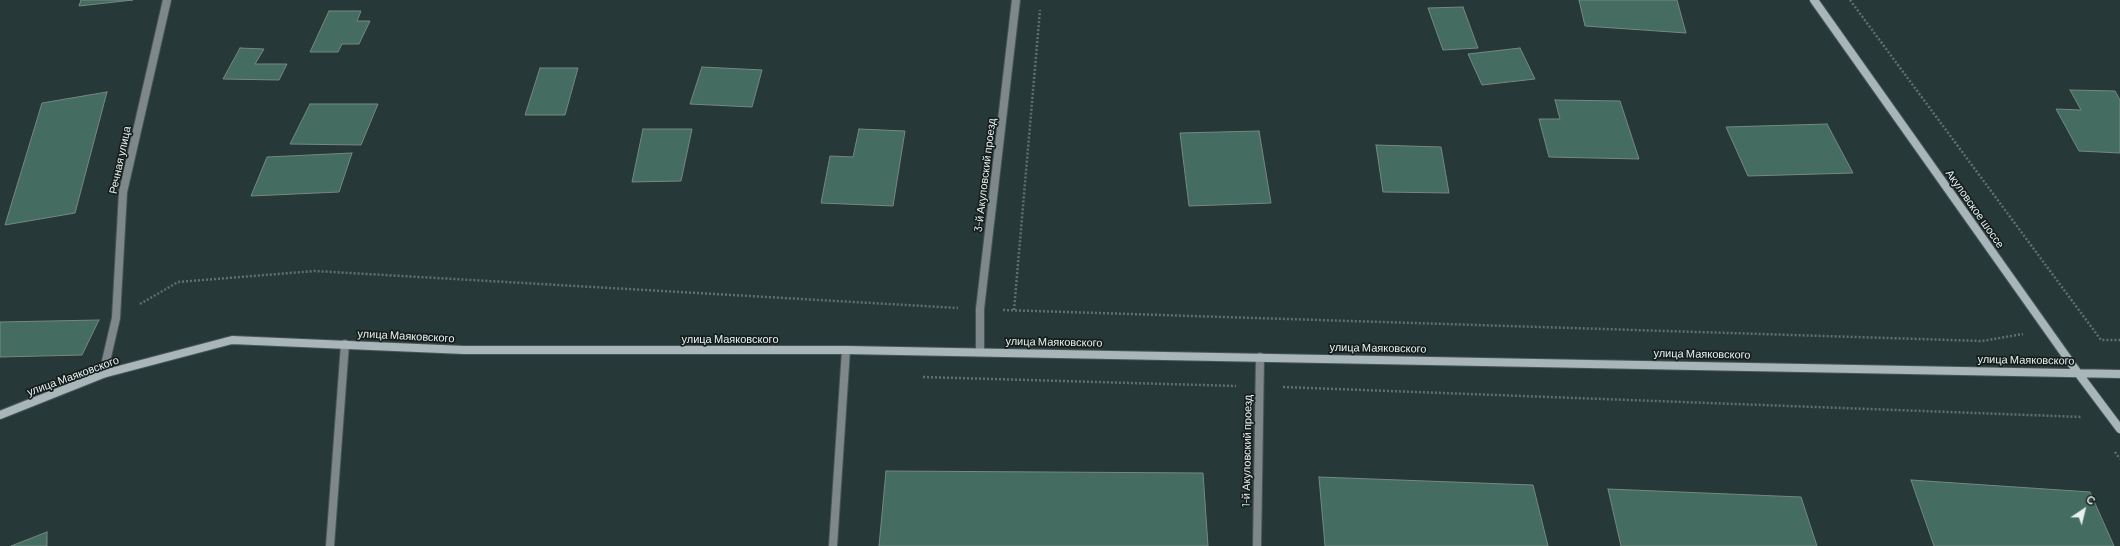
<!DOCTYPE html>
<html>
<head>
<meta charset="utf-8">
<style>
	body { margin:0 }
	#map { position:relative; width:2120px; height:546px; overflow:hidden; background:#273838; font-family:Barlow,sans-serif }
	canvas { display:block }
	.north { position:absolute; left:2064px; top:490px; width:40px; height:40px; -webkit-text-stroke:3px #161e1e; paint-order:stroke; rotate:35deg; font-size:11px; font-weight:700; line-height:16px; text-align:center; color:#e6f1f0 }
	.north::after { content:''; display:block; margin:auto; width:14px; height:18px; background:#e6f1f0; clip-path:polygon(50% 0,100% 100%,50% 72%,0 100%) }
</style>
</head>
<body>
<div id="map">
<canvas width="2120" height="546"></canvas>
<div class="north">С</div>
</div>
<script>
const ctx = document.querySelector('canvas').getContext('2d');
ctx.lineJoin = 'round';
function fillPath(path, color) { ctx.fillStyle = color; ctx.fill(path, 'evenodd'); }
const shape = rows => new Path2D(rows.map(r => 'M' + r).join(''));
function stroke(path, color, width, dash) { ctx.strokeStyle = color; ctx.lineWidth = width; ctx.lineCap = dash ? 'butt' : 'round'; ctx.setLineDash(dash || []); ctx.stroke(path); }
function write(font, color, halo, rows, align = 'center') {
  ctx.font = font + ' Barlow,sans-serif'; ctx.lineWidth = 3.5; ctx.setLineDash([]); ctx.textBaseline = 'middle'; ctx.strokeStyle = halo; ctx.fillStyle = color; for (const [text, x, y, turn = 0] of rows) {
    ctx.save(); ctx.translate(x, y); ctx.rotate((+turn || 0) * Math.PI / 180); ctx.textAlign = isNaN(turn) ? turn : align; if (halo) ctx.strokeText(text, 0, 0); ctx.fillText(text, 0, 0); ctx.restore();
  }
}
const building = shape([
	[81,0,133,0,79,6,81,0],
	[1579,0,1677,0,1686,33,1585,26,1579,0],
	[1463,7,1478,48,1443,50,1428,8,1463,7],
	[329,11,361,11,357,21,370,21,359,44,342,44,338,52,310,52,329,11],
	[240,48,264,49,255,64,287,64,279,80,223,79,240,48],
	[1520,48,1535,79,1482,85,1468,54,1520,48],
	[702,67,762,70,752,107,690,104,702,67],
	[540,68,578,68,565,115,525,115,540,68],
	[2070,90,2115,91,2120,100,2120,153,2079,151,2056,109,2081,110,2070,90],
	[107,92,75,213,5,225,42,103,107,92],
	[1555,100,1620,101,1639,159,1549,157,1539,119,1560,119,1555,100],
	[310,104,378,104,361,145,290,144,310,104],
	[1827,124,1853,173,1748,176,1726,127,1827,124],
	[643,129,692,129,681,181,632,182,643,129],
	[859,129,905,131,893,206,821,203,830,156,853,157,859,129],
	[1259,131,1271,203,1189,206,1180,133,1259,131],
	[1376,145,1441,147,1449,193,1383,192,1376,145],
	[352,153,339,192,251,196,267,157,352,153],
	[99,320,82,355,0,357,0,322,99,320],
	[886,471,1203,473,1208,546,879,546,886,471],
	[1319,477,1533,485,1548,546,1325,546,1319,477],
	[1911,480,2090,492,2114,546,1934,546,1911,480],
	[1608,489,1801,497,1817,546,1621,546,1608,489],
	[47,532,47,546,11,546,47,532]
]);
const path = shape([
	[1850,0,2101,340,2120,340],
	[140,304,178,282,315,271,958,308],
	[1003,310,1982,341,2023,334],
	[1014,310,1040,10],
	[923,377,1236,386],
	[1283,387,2082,417],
	[2115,452,2120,459]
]);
const lane = shape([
	[330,546,345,344],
	[833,546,846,350]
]);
const street = shape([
	[980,352,980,309,1016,0],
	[103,374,116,318,123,192,167,0],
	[1257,546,1260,357]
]);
const secondary = shape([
	[1814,0,2078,373,2120,429],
	[0,415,103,374,232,340,464,350,846,350,2120,374]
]);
const streetNames = [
	["Речная улица",120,160,-78],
	["3-й Акуловский проезд",985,175,-83],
	["Акуловское шоссе",1975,209,55],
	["улица Маяковского",406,336,3],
	["улица Маяковского",730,339],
	["улица Маяковского",1054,342,1],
	["улица Маяковского",1378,348,1],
	["улица Маяковского",1702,354,1],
	["улица Маяковского",2026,360,1],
	["улица Маяковского",73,376,-20],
	["1-й Акуловский проезд",1247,451,-89]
];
fillPath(building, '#456c60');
stroke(building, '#758881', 1);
stroke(lane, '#465655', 10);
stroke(street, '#465655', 10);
stroke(secondary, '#465655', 10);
stroke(path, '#60706f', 2.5, [2, 2]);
stroke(lane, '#7e8789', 8);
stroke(street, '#7e8789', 8);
stroke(secondary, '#a8b5b9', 8);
write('11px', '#e6f1f0', '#161e1e', streetNames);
</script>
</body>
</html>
